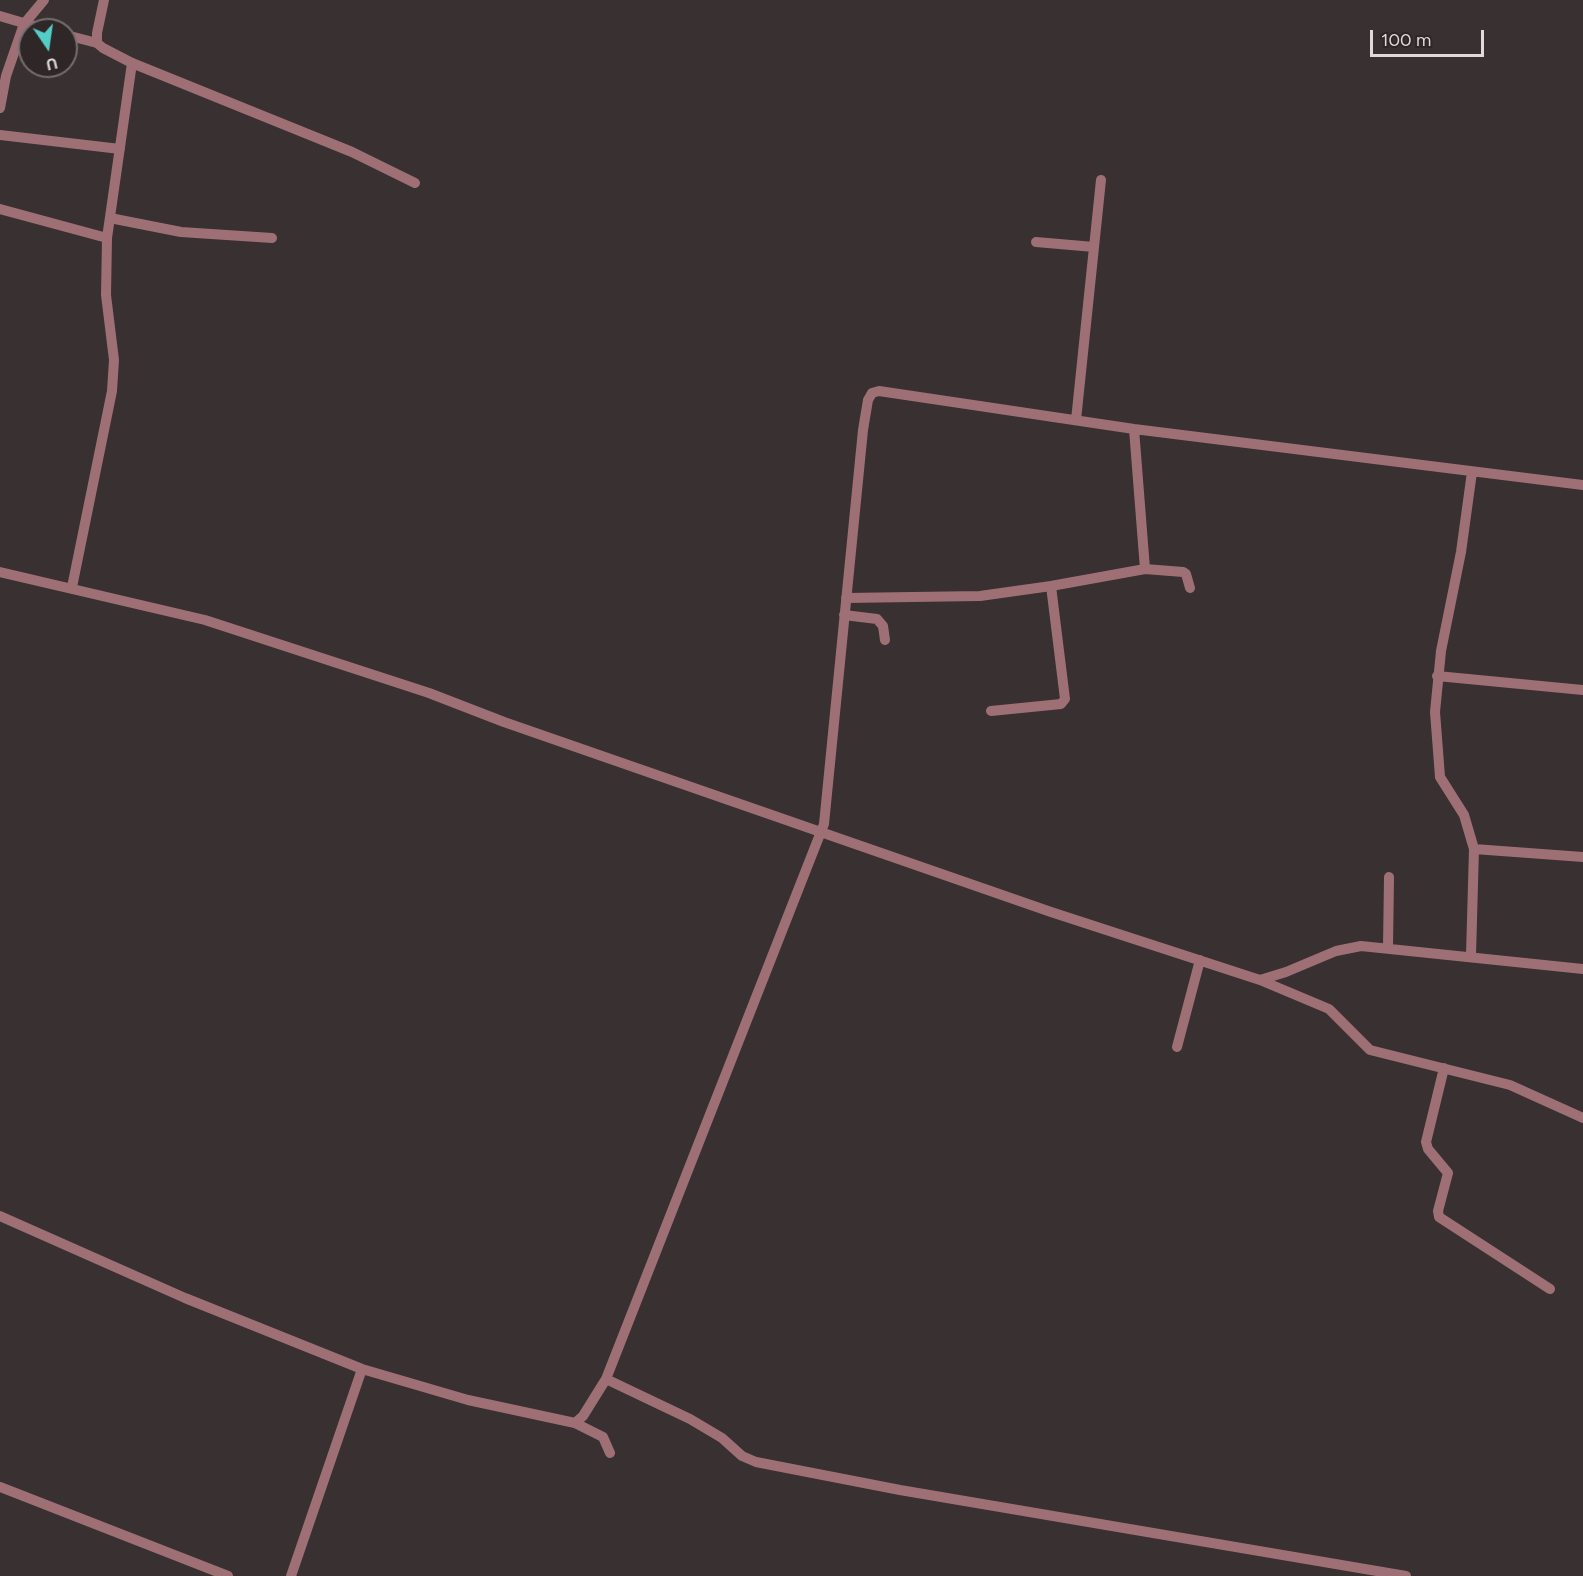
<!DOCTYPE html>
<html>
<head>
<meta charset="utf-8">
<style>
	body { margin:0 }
	#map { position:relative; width:1583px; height:1576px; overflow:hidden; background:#383031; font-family:Figtree,sans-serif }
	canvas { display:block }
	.north { position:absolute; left:18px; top:18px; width:60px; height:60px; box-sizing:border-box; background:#2e2627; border:2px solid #756e6f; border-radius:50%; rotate:167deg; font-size:16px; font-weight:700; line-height:24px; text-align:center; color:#dfdadb }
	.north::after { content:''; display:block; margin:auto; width:21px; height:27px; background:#54cdc7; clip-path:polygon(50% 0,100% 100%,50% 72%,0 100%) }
	.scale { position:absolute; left:1370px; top:30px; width:114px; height:27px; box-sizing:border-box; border:3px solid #dfdadb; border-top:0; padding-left:8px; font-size:18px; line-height:21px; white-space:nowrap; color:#dfdadb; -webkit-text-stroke:4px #2e2627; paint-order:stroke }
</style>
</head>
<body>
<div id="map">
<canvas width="1583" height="1576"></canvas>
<div class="north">U</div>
<div class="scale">100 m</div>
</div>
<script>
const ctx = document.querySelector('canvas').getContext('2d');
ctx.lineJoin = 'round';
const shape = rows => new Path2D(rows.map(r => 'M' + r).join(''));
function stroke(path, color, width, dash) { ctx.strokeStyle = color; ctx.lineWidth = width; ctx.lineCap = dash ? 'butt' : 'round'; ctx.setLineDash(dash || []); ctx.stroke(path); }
const minor = shape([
	[104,0,97,33,97,43,103,48,132,63,352,152,415,183],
	[0,16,47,30],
	[66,35,97,43],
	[0,108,6,76,24,24,44,0],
	[0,135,120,149],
	[0,209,107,238],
	[110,218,181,232,272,238],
	[1036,242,1094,247],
	[1076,420,1101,180],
	[1145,569,1183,572,1186,574,1190,588],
	[0,572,205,620,429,693,504,722,1051,912,1260,980,1286,972,1336,951,1361,946,1583,969],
	[72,587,112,391,114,360,106,295,107,238,132,63],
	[846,598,980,596,1051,586],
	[844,615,877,619,883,626,885,640],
	[1437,676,1583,690],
	[991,711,1061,704,1065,699,1051,586,1145,569,1134,429],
	[1474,849,1583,857],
	[1388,947,1389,877],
	[1471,955,1474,849,1464,815,1440,777,1435,712,1441,651,1461,552,1472,472],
	[1260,980,1329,1009,1370,1050,1510,1085,1583,1118],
	[1177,1047,1200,960],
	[1444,1068,1426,1142,1428,1149,1448,1173,1438,1211,1439,1217,1550,1289],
	[0,1216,185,1298,362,1369,468,1400,575,1423,603,1437,610,1453],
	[606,1379,690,1419,722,1438,742,1456,756,1462,900,1490,1406,1576],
	[575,1423,583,1416,606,1379,824,824,863,430,868,400,872,393,879,391,1134,429,1583,485],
	[0,1487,228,1576],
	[291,1576,362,1369]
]);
stroke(minor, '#9f6f76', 10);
</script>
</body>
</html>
